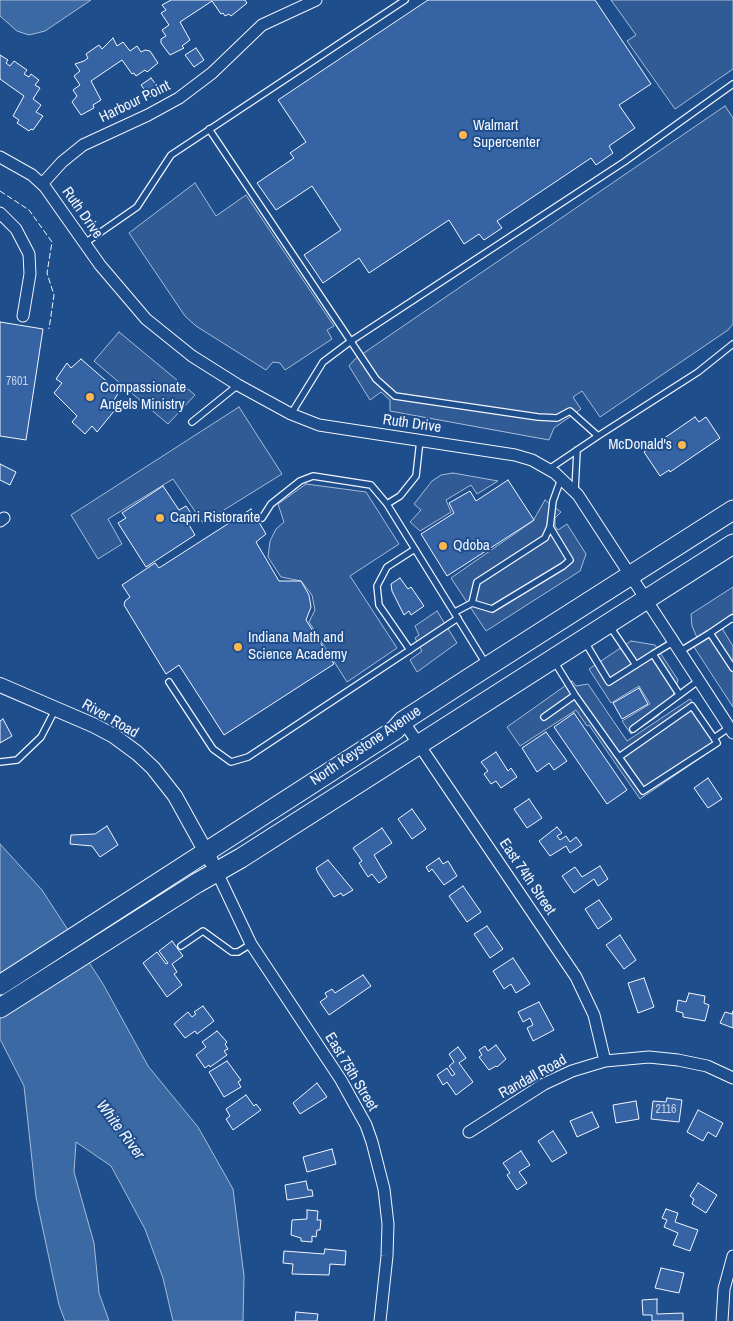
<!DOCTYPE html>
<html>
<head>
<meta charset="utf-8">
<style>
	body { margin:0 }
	canvas { display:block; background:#1f4e8c }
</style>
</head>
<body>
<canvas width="733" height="1321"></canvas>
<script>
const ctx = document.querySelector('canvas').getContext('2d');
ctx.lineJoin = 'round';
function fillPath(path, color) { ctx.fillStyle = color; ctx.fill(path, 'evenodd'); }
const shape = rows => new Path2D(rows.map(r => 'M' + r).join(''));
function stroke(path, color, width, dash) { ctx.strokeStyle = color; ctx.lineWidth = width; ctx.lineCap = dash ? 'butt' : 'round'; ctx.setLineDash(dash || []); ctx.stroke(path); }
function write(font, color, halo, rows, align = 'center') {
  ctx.font = font + ' "Archivo Narrow",sans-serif'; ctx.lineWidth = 4; ctx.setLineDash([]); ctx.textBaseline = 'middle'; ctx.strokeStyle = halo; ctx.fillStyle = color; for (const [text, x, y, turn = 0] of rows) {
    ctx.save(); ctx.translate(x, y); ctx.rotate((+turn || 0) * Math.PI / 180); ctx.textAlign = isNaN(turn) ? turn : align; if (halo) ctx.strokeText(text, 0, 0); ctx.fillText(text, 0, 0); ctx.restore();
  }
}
const parking = shape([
	[611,0,733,0,733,69,675,109,627,41,636,35,611,0],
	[725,106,733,118,733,324,728,330,600,417,582,391,573,397,581,409,554,428,549,440,390,411,390,400,381,392,370,400,349,366,355,359,725,106],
	[195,183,216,216,246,195,334,326,327,330,332,339,285,370,280,363,273,362,266,370,196,326,185,316,129,233,195,183],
	[119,332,195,395,168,424,94,361,119,332],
	[239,407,282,474,203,523,173,479,108,519,122,544,98,559,71,515,239,407],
	[453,473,498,481,477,494,471,485,446,500,451,512,420,531,410,522,421,510,414,504,432,481,441,475,453,473],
	[306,484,366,492,399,544,350,576,397,648,347,682,309,622,315,610,312,595,301,581,281,577,268,557,270,541,276,529,284,522,278,504,306,484],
	[545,500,561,512,555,518,555,526,558,530,567,524,586,554,580,571,486,631,451,578,533,521,545,500],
	[733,587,733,615,723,624,723,630,733,646,733,707,692,644,698,640,692,626,691,614,733,587],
	[437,611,457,643,417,672,410,660,422,651,415,638,419,635,415,626,437,611],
	[631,641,655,645,678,680,672,699,658,716,631,734,622,721,650,704,639,686,611,703,589,669,631,641],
	[572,681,576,686,588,684,627,741,690,699,721,744,640,799,589,725,587,726,576,710,520,746,507,727,572,681]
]);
const water = shape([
	[0,0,91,0,45,31,29,35,17,31,0,16,0,0],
	[0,844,42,890,103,984,148,1066,198,1127,233,1189,244,1276,243,1321,173,1321,163,1278,145,1229,111,1166,76,1142,74,1172,94,1243,99,1293,109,1321,65,1321,59,1305,36,1197,24,1086,0,1039,0,844]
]);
const building = shape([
	[171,0,245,0,247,3,231,16,229,14,225,16,223,13,221,14,212,1,180,22,190,40,182,46,184,48,170,55,161,43,161,39,166,36,162,30,169,25,161,13,166,10,162,5,171,0],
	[428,0,595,0,651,84,619,105,635,128,609,146,613,153,596,165,591,158,497,221,502,228,484,240,479,234,464,244,449,220,369,273,359,258,323,283,304,255,341,230,312,186,276,210,257,183,294,158,290,153,306,142,278,100,428,0],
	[113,38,117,46,123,42,130,51,137,46,141,52,145,50,150,51,158,63,147,72,145,70,136,76,134,73,132,74,122,60,91,81,101,100,93,105,94,108,81,115,72,102,77,96,73,90,80,85,74,76,80,71,75,64,84,61,88,58,86,54,99,45,102,49,113,38],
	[196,48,204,60,194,67,185,55,196,48],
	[0,55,8,60,6,63,10,66,14,61,27,70,24,74,29,77,31,74,39,80,35,85,40,88,33,99,41,105,36,112,43,116,33,130,31,129,29,131,17,123,19,120,13,116,24,96,0,79,0,55],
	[151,78,160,90,150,97,141,85,151,78],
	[0,322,43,329,26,440,0,436,0,322],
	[81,359,119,392,114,400,119,405,97,432,92,426,85,434,72,422,77,416,54,393,62,383,56,379,67,363,71,368,81,359],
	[695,417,699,422,706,417,720,438,670,472,669,470,660,476,644,452,695,417],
	[0,464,16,472,10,485,0,480,0,464],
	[508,480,534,520,447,576,421,534,454,513,449,503,470,491,476,501,508,480],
	[163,486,179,510,186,506,195,519,188,523,195,535,146,567,118,523,126,518,122,513,163,486],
	[251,509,266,534,256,542,279,581,301,581,309,595,311,607,306,620,334,664,224,735,179,665,166,674,124,605,125,601,130,597,122,585,155,563,159,568,251,509],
	[400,578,408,589,411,587,424,606,411,615,409,611,404,615,392,591,391,584,400,578],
	[639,688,648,704,622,719,613,703,639,688],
	[574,713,627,790,607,804,554,727,574,713],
	[3,719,12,736,0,743,0,721,3,719],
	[546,732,567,761,554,770,549,763,537,772,522,748,546,732],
	[496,752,508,771,511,768,517,777,501,788,496,781,491,784,484,774,488,771,481,762,496,752],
	[708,778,722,799,708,808,694,788,708,778],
	[529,799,542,818,527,828,514,809,529,799],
	[412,809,426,829,412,839,398,819,412,809],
	[107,826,118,845,100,857,92,846,70,844,71,835,95,834,107,826],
	[557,827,562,833,557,836,560,840,566,836,570,842,576,837,582,845,570,853,566,846,550,856,539,841,557,827],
	[382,828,392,843,374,855,387,877,379,883,372,874,368,877,359,863,362,861,353,848,382,828],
	[439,858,443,864,448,861,457,876,444,885,432,869,429,872,426,867,439,858],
	[328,860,353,890,343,896,341,893,334,897,318,873,316,868,328,860],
	[600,866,608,879,598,886,594,879,574,893,562,876,575,867,582,877,600,866],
	[463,886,481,912,467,922,449,896,463,886],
	[599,900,612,919,598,929,585,909,599,900],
	[487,926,503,949,490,958,474,934,487,926],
	[620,935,636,960,624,969,606,945,620,935],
	[172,941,183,956,172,964,177,972,174,974,182,985,167,997,143,963,157,952,166,964,168,963,159,951,172,941],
	[513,958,530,984,516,993,511,984,504,989,493,971,513,958],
	[363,975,371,986,329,1015,320,1002,327,997,325,993,332,989,335,993,363,975],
	[644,978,654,1007,638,1013,628,983,644,978],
	[689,993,705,996,704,1003,709,1005,705,1021,683,1017,683,1013,676,1011,678,1000,686,1002,689,993],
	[539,1002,554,1030,533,1041,527,1028,533,1025,530,1018,523,1022,518,1012,539,1002],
	[203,1006,214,1021,197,1034,195,1031,185,1038,174,1024,188,1012,192,1017,196,1014,194,1012,203,1006],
	[733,1011,733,1028,720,1023,725,1012,732,1014,733,1011],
	[217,1031,227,1042,225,1044,228,1049,224,1051,227,1055,210,1067,209,1065,205,1068,196,1055,206,1047,202,1042,217,1031],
	[496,1045,506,1059,497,1067,496,1066,489,1070,479,1057,482,1055,479,1050,485,1046,488,1051,496,1045],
	[458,1047,466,1058,459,1063,473,1082,456,1095,447,1082,443,1085,437,1075,447,1068,452,1076,455,1074,449,1066,454,1062,449,1054,458,1047],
	[227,1061,241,1080,238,1082,241,1087,224,1097,209,1072,227,1061],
	[317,1083,327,1097,300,1114,293,1103,317,1083],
	[246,1095,254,1106,256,1104,261,1110,233,1130,226,1119,230,1116,226,1109,246,1095],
	[667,1098,682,1100,679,1122,651,1119,653,1101,666,1102,667,1098],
	[636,1101,639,1119,616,1123,613,1105,636,1101],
	[698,1110,723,1123,716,1137,708,1132,703,1141,687,1132,698,1110],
	[592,1112,599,1127,577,1137,570,1121,592,1112],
	[553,1131,567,1153,552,1162,538,1141,553,1131],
	[332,1149,336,1164,307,1172,303,1157,332,1149],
	[521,1151,530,1165,519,1172,527,1183,517,1190,507,1175,510,1173,503,1163,521,1151],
	[306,1181,308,1190,312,1190,313,1196,287,1200,285,1185,306,1181],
	[698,1183,717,1195,706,1213,692,1204,694,1199,690,1196,698,1183],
	[666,1209,678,1213,675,1222,698,1230,690,1251,673,1245,678,1233,664,1227,667,1220,662,1218,666,1209],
	[307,1210,318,1211,317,1220,321,1220,320,1230,317,1230,316,1237,312,1236,312,1242,301,1241,301,1238,291,1235,292,1220,307,1219,307,1210],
	[325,1249,346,1251,345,1265,330,1264,329,1275,292,1274,293,1264,283,1263,284,1251,324,1254,325,1249],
	[661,1268,684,1273,679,1293,655,1288,661,1268],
	[657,1299,657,1314,683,1313,683,1321,652,1321,652,1315,643,1315,642,1300,657,1299],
	[296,1312,318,1314,317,1321,295,1321,296,1312]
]);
const service = shape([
	[209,129,376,379,395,396,538,417,557,418,570,411,598,436,549,469],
	[85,243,137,207,171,155,405,0],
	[291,414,323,362,351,341,624,162,733,84],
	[192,422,238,385],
	[598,436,698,372,733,344],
	[575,491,577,450],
	[387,504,486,664],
	[262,518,271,504,300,481,313,476,371,485,387,504,400,496,416,476,420,440],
	[472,603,477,582,545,538,550,527,553,501,561,479],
	[455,612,472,603,492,609,563,566,570,560,550,527],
	[609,625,636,665],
	[710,633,732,618,733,619],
	[585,642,609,682,653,654,679,694],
	[410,650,379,605,377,586,387,567,415,549],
	[679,652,710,633,733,668],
	[653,654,673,642],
	[554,661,575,695],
	[169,682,213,749,231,762,248,757,458,618],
	[544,717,575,695,643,791,717,743,714,738,730,727],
	[633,729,698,681],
	[619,757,692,706,714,738],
	[0,762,17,760,41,737,55,710],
	[181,946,203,931,232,952,238,952,251,944]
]);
const minor = shape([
	[0,157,32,175,45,187,100,265,146,319,192,356,238,385,291,414,319,425,515,455,532,460,555,473,578,495,733,733],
	[42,184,62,162,83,145,148,115,179,98,212,73,262,25,316,0],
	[0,213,16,229,29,254,30,274,23,316],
	[0,521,4,518],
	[403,721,576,977,594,1015,605,1061],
	[215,868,251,944,341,1080,366,1125,372,1142,384,1189,388,1224,387,1256,380,1321],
	[469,1132,544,1084,572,1071,605,1061,649,1057,678,1060,707,1066,733,1078],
	[722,1321,724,1289,733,1256]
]);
const tertiary = shape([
	[0,685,93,725,114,736,137,753,153,768,175,796,211,861]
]);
const primary = shape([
	[0,985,395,730,403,721,471,677,733,510],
	[0,1008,197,883,241,858,733,544]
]);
const fence = shape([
	[0,191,29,210,52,242,47,273,54,295,49,329]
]);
const markers = [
	[463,135,5,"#ffb74d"],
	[90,397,5,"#ffb74d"],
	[682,445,5,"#ffb74d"],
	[160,518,5,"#ffb74d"],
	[443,546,5,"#ffb74d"],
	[238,647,5,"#ffb74d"]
];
const numberNames = [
	["7601",17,382],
	["2116",666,1110]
];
const streetNames = [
	["Harbour Point",135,102,-26],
	["Ruth Drive",82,213,55],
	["Ruth Drive",412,424,8],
	["River Road",110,719,30],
	["North Keystone Avenue",366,746,-34],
	["East 74th Street",527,877,56],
	["East 75th Street",351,1072,59],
	["Randall Road",533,1077,-29]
];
const poiNames = [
	["Walmart",473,126],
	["Supercenter",473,143],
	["Compassionate",100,388],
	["Angels Ministry",100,405],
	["McDonald's",672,445,"right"],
	["Capri Ristorante",170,518],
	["Qdoba",453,546],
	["Indiana Math and",248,638],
	["Science Academy",248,655]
];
const waterNames = [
	["White River",120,1130,53]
];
fillPath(parking, '#305b95');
stroke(parking, '#a8bbd7', 1);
fillPath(water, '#3b69a3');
stroke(water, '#a8bbd7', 1);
fillPath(building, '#3563a3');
stroke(building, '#f2f6ff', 1);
stroke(service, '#f2f6ff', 8);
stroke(minor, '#f2f6ff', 13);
stroke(tertiary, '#f2f6ff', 16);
stroke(primary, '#f2f6ff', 21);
stroke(service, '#1f4e8c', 5.5);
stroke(minor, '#1f4e8c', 11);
stroke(tertiary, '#1f4e8c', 14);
stroke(primary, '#1f4e8c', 19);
stroke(fence, '#f2f6ff', 1, [6, 2.5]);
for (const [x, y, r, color] of markers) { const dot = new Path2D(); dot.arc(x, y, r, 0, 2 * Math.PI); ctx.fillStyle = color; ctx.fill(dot); stroke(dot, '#1f4e8c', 2); }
write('12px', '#c3d1e8', null, numberNames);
write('15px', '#f2f6ff', '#1f4e8c', streetNames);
write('15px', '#f2f6ff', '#1f4e8c', poiNames, 'left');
write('italic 16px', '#f2f6ff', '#1f4e8c', waterNames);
</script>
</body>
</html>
